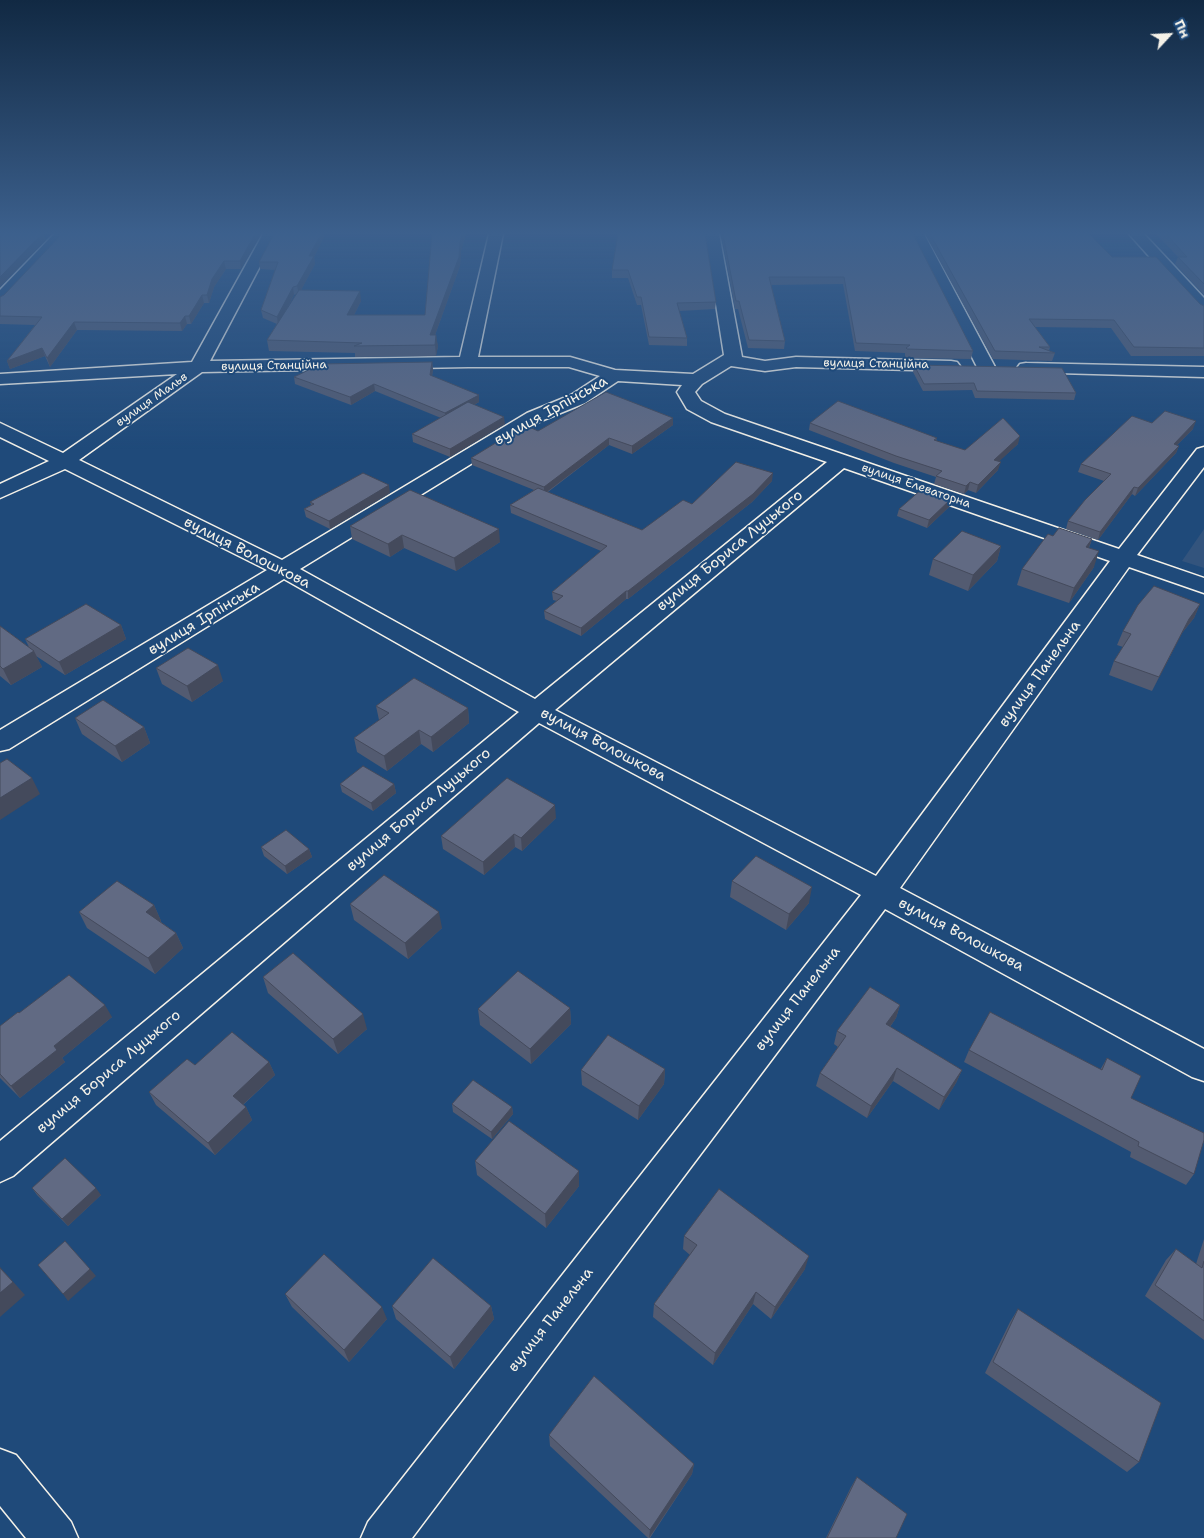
<!DOCTYPE html>
<html>
<head>
<meta charset="utf-8">
<style>
	body { margin:0 }
	#map { position:relative; width:1204px; height:1538px; overflow:hidden; background:#1f4a7a; font-family:"Shantell Sans",sans-serif }
	canvas { display:block }
	.north { position:absolute; left:1144px; top:10px; width:50px; height:50px; -webkit-text-stroke:4px #1f4a7a; paint-order:stroke; rotate:65deg; font-size:14px; font-weight:700; line-height:20px; text-align:center; color:#f4f1e8 }
	.north::after { content:''; display:block; margin:auto; width:18px; height:22px; background:#f4f1e8; clip-path:polygon(50% 0,100% 100%,50% 72%,0 100%) }
</style>
</head>
<body>
<div id="map">
<canvas width="1204" height="1538"></canvas>
<div class="north">Пн</div>
</div>
<script>
const ctx = document.querySelector('canvas').getContext('2d');
ctx.lineJoin = 'round';
function fillPath(path, color) { ctx.fillStyle = color; ctx.fill(path, 'evenodd'); }
const shape = rows => new Path2D(rows.map(r => 'M' + r).join(''));
function stroke(path, color, width, dash) { ctx.strokeStyle = color; ctx.lineWidth = width; ctx.lineCap = dash ? 'butt' : 'round'; ctx.setLineDash(dash || []); ctx.stroke(path); }
function write(font, color, halo, rows, align = 'center') {
  ctx.font = font + ' "Shantell Sans",sans-serif'; ctx.lineWidth = 4; ctx.setLineDash([]); ctx.textBaseline = 'middle'; ctx.strokeStyle = halo; ctx.fillStyle = color; for (const [text, x, y, turn = 0] of rows) {
    ctx.save(); ctx.translate(x, y); ctx.rotate((+turn || 0) * Math.PI / 180); ctx.textAlign = isNaN(turn) ? turn : align; if (halo) ctx.strokeText(text, 0, 0); ctx.fillText(text, 0, 0); ctx.restore();
  }
}
const built = shape([
	[1204,529,1204,568,1182,561]
]);
const minor = shape([
	[54,234,69,234,6,302,0,304,0,290,54,234],
	[263,234,277,234,210,361,460,357,489,234,503,234,478,357,570,357,615,370,693,374,724,355,705,234,719,234,742,357,765,361,796,357,951,361,957,362,960,366,957,370,951,371,796,367,765,371,731,366,702,384,695,392,701,401,725,414,1119,549,1197,449,1204,447,1204,467,1137,555,1204,578,1204,593,1129,567,900,888,1204,1049,1204,1081,1192,1077,885,909,412,1538,361,1538,368,1522,861,895,539,723,13,1176,0,1182,0,1141,519,712,284,579,9,749,0,751,0,730,267,570,65,469,0,498,0,484,49,461,0,437,0,423,63,453,177,374,0,384,0,374,192,362,263,234],
	[468,367,569,367,600,376,571,395,527,413,282,560,79,460,202,372,468,367],
	[618,381,682,385,677,392,687,409,711,422,827,462,535,699,300,569,541,421,585,403,618,381],
	[844,468,1110,561,876,876,555,710,844,468],
	[910,234,924,234,995,367,992,371,986,372,980,371,977,367,910,234],
	[1129,234,1144,234,1204,298,1204,313,1198,311,1129,234],
	[1026,363,1204,367,1204,377,1020,372,1017,368,1020,364,1026,363],
	[0,1449,16,1455,71,1522,78,1538,26,1538,0,1506,0,1449]
]);
const wall = shape([
	[261,234,241,269,226,269,214,287,209,303,204,303,191,324,187,324,182,331,77,330,50,367,45,356,10,369,7,361,35,325,0,324,0,297],
	[432,234,466,234,461,251,460,266,435,335,438,346,436,356,355,357,355,353,269,351,267,340,277,324,263,318,261,310,275,270,260,269,259,262,324,237,314,257,315,264,301,290,361,301,354,315,425,315],
	[296,294,286,311,294,295],
	[618,234,716,302,715,309,679,311,687,338,687,346,649,345,641,305,637,305,628,278,612,278,612,270],
	[721,234,913,234,973,351,971,359,906,358,905,356,905,353,855,351,843,284,771,285,785,341,784,349,748,348,738,309,735,309],
	[925,234,1089,234,1112,257,1200,304,1204,306,1204,356,1131,356,1111,328,1035,327,1050,347,1049,351,1055,353,1052,361,993,359],
	[1156,234,1204,234,1204,236,1202,236,1204,238,1204,295,1175,264,1178,257],
	[432,362,433,370,432,376,479,402,474,405,505,424,450,457,413,442,412,434,441,418,375,391,351,405,295,384,294,377],
	[914,365,1076,393,1074,400,975,398,972,390,923,391,913,372],
	[810,423,937,438,936,441,965,450,1018,444,999,461,998,470,976,493,968,490,964,494,934,484,936,477,894,463,809,430],
	[1152,423,1193,429,1177,445,1179,446,1176,453,1135,496,1132,494,1098,540,1066,529,1068,521,1104,481,1078,472,1081,464],
	[673,425,632,454,609,445,548,492,642,530,692,504,772,481,752,502,628,599,626,599,581,636,545,619,544,611,557,601,553,600,552,592,601,551,511,513,510,505,534,490,472,465,471,458,538,431],
	[390,493,330,529,306,517,304,509,311,505,310,502],
	[951,499,949,507,927,528,897,516,899,509],
	[350,526,500,542,456,571,404,548,390,557,352,539],
	[1053,536,1092,539,1089,548,1094,567,1069,603,1017,585,1022,569],
	[1001,546,997,561,968,591,929,575,933,559],
	[1200,604,1194,618,1182,633,1152,691,1109,675,1114,661,1123,647,1117,645,1123,631],
	[121,625,126,639,65,675,36,656,42,667,11,685,0,676,0,626,29,647,25,639],
	[156,668,223,681,192,702,162,684],
	[376,706,468,708,469,723,433,752,421,744,387,771,357,752,354,738,379,720],
	[75,718,144,727,150,743,122,762,82,734],
	[340,784,394,784,396,793,373,811,342,792],
	[556,818,522,851,515,847,484,875,443,849,441,836],
	[261,847,309,849,312,857,287,874,264,856],
	[732,881,809,903,786,930,730,897],
	[350,904,442,928,408,959,354,920],
	[154,905,161,921,161,922,176,933,183,948,155,974,87,928,79,912],
	[263,977,367,1029,338,1054,268,993],
	[900,1005,896,1018,890,1027,962,1070,956,1083,939,1110,893,1081,867,1118,816,1086,820,1073,838,1047,834,1044,837,1031],
	[570,1008,571,1024,531,1064,480,1025,478,1009],
	[19,1013,112,1017,62,1058,65,1062,20,1098,0,1078,0,1026],
	[969,1050,1100,1070,1107,1058,1131,1098,1194,1174,1186,1185,1130,1157,1131,1152,964,1062],
	[269,1062,275,1075,243,1105,246,1107,252,1120,215,1155,156,1105,149,1092,195,1065],
	[665,1069,664,1084,638,1120,582,1085,581,1070],
	[452,1104,512,1107,513,1114,492,1139,453,1112],
	[475,1161,579,1171,579,1186,546,1228,477,1175],
	[32,1188,101,1195,68,1226,37,1195],
	[684,1236,805,1269,771,1319,753,1304,713,1365,653,1317,654,1304,690,1255,683,1249],
	[1204,1239,1204,1340,1145,1296,1166,1260,1176,1249,1196,1264],
	[285,1294,387,1319,349,1362,292,1307],
	[392,1306,491,1306,494,1319,454,1369,396,1319],
	[1018,1309,1139,1462,1127,1472,985,1373,1010,1322],
	[549,1435,694,1464,692,1474,650,1538,648,1538,550,1446],
	[857,1477,896,1538,826,1538,851,1487]
]);
const shadedWall = shape([
	[42,234,44,234,46,240,0,287,0,277],
	[255,234,261,234,241,269,240,261],
	[321,234,324,234,324,237,314,257,315,264,299,294,297,286,309,256],
	[462,234,466,234,461,251,460,266,431,346,430,335],
	[224,261,226,269,214,287,209,303,207,295,212,279],
	[293,287,294,295,278,325,277,317],
	[360,291,361,301,349,325,347,315],
	[202,295,204,303,191,324,189,316],
	[185,316,187,324,182,331,180,323],
	[74,322,77,330,50,367,47,358],
	[436,335,438,346,436,356,435,345],
	[42,348,45,356,10,369,7,361],
	[432,362,433,370,431,382,430,375],
	[374,384,375,391,351,405,350,397],
	[479,395,479,402,446,420,445,413],
	[504,417,505,424,450,457,450,449],
	[673,418,673,425,632,454,632,446],
	[1196,421,1193,429,1171,451,1174,444],
	[1020,436,1018,444,992,468,994,460],
	[609,438,609,445,544,494,544,487],
	[1179,446,1176,453,1135,496,1138,488],
	[1001,462,998,470,976,493,978,485],
	[773,473,772,481,752,502,628,599,628,591],
	[970,482,968,490,964,494,966,486],
	[389,485,390,493,330,529,329,521],
	[1134,487,1132,494,1098,540,1100,532],
	[951,499,949,507,927,528,929,520],
	[499,529,500,542,456,571,454,558],
	[402,535,404,548,390,557,388,544],
	[1092,539,1086,555,1086,547],
	[1001,546,997,561,968,591,973,575],
	[1099,551,1094,567,1069,603,1074,588],
	[626,591,626,599,581,636,581,628],
	[1200,604,1194,618,1182,633,1152,691,1159,677,1189,619],
	[121,625,126,639,65,675,59,662],
	[34,651,42,667,11,685,3,669],
	[218,665,223,681,192,702,187,686],
	[468,708,469,723,433,752,431,737],
	[144,727,150,743,122,762,115,746],
	[419,730,421,744,387,771,384,756],
	[32,778,40,794,0,820,0,798],
	[394,784,396,793,373,811,371,803],
	[555,805,556,818,522,851,521,838],
	[514,834,515,847,484,875,483,862],
	[309,849,312,857,287,874,285,866],
	[812,887,809,903,786,930,789,914],
	[154,905,161,921,153,928,146,912],
	[439,912,442,928,408,959,405,943],
	[176,933,183,948,155,974,148,958],
	[105,1005,112,1017,62,1058,65,1062,20,1098,11,1086,54,1046],
	[900,1005,896,1018,882,1038,886,1024],
	[570,1008,571,1024,531,1064,530,1049],
	[363,1014,367,1029,338,1054,333,1039],
	[269,1062,275,1075,238,1109,233,1096],
	[897,1068,893,1081,867,1118,871,1106],
	[665,1069,664,1084,638,1120,639,1106],
	[962,1070,956,1083,939,1110,944,1097],
	[246,1107,252,1120,215,1155,208,1143],
	[512,1107,513,1114,492,1139,491,1132],
	[579,1171,579,1186,546,1228,545,1214],
	[96,1188,101,1195,68,1226,62,1219],
	[809,1256,805,1269,771,1319,775,1307],
	[0,1267,25,1295,0,1317],
	[90,1269,96,1276,68,1301,63,1294],
	[756,1292,753,1304,713,1365,715,1353],
	[491,1306,494,1319,454,1369,450,1357],
	[382,1307,387,1319,349,1362,344,1350],
	[694,1464,692,1474,649,1538,650,1530]
]);
const building = shape([
	[0,234,42,234,0,277,0,234],
	[62,234,255,234,240,261,224,261,212,279,207,295,202,295,189,316,185,316,180,323,74,322,47,358,42,348,7,361,42,317,0,316,0,297,4,295,62,234],
	[274,234,321,234,309,256,314,256,297,286,293,287,277,317,261,310,278,262,259,262,274,234],
	[432,234,462,234,460,242,459,257,430,335,436,335,435,345,354,346,362,343,267,340,299,290,360,291,347,315,425,315,432,234],
	[618,234,705,234,716,302,677,303,687,338,649,337,641,297,637,297,628,270,612,270,618,234],
	[723,234,913,234,973,351,907,349,906,348,910,345,856,343,844,277,769,277,785,341,749,340,739,301,736,301,723,234],
	[930,234,1089,234,1112,257,1156,257,1200,304,1204,306,1204,348,1134,347,1114,320,1029,319,1050,347,1039,347,1055,353,995,351,930,234],
	[1166,234,1199,234,1204,238,1204,284,1178,257,1187,257,1166,234],
	[432,362,430,375,479,395,445,413,374,384,350,397,294,377,321,364,432,362],
	[914,365,1062,368,1076,393,977,391,974,383,924,384,914,365],
	[606,392,673,418,632,446,609,438,544,487,471,458,525,425,538,431,606,392],
	[838,401,937,438,934,440,965,450,1003,418,1020,436,994,460,1001,462,978,485,970,482,966,486,936,476,942,471,896,456,810,423,838,401],
	[468,402,504,417,450,449,412,434,468,402],
	[1165,411,1196,421,1174,444,1179,446,1138,488,1134,487,1100,532,1068,521,1085,500,1111,474,1081,464,1132,416,1152,423,1165,411],
	[736,462,773,473,753,494,628,591,626,591,581,628,544,611,563,596,552,592,607,546,510,505,538,488,642,530,683,500,692,504,736,462],
	[363,473,389,485,329,521,304,509,314,504,310,502,363,473],
	[922,489,951,499,929,520,899,509,922,489],
	[410,490,499,529,454,558,402,535,388,544,350,526,410,490],
	[1059,528,1092,539,1086,547,1099,551,1074,588,1022,569,1048,534,1053,536,1059,528],
	[962,531,1001,546,973,575,933,559,962,531],
	[1154,586,1200,604,1189,619,1159,677,1114,661,1131,634,1123,631,1138,605,1154,586],
	[86,604,121,625,59,662,25,639,86,604],
	[0,626,34,651,3,669,0,666,0,626],
	[188,648,218,665,187,686,156,668,188,648],
	[414,678,468,708,431,737,419,730,384,756,354,738,389,713,376,706,414,678],
	[103,700,144,727,115,746,75,718,103,700],
	[7,759,32,778,0,798,0,763,7,759],
	[363,766,394,784,371,803,340,784,363,766],
	[507,778,555,805,521,838,514,834,483,862,441,836,507,778],
	[286,830,309,849,285,866,261,847,286,830],
	[756,856,812,887,789,914,732,881,756,856],
	[384,875,439,912,405,943,350,904,384,875],
	[117,881,154,905,146,912,176,933,148,958,79,912,117,881],
	[293,953,363,1014,333,1039,263,977,293,953],
	[518,971,570,1008,530,1049,478,1009,518,971],
	[69,975,105,1005,54,1046,57,1050,11,1086,0,1074,0,1026,18,1012,19,1013,69,975],
	[870,987,900,1005,886,1024,962,1070,944,1097,897,1068,871,1106,820,1073,846,1036,837,1031,870,987],
	[990,1012,1102,1070,1107,1058,1141,1076,1131,1098,1204,1133,1204,1140,1194,1174,1138,1146,1139,1142,969,1050,990,1012],
	[232,1032,269,1062,233,1096,246,1107,208,1143,149,1092,187,1059,195,1065,232,1032],
	[608,1035,665,1069,639,1106,581,1070,608,1035],
	[473,1080,512,1107,491,1132,452,1104,473,1080],
	[509,1121,579,1171,545,1214,475,1161,509,1121],
	[65,1158,96,1188,62,1219,32,1188,65,1158],
	[719,1189,809,1256,775,1307,756,1292,715,1353,654,1304,697,1245,684,1236,719,1189],
	[65,1241,90,1269,63,1294,38,1265,65,1241],
	[1176,1249,1202,1268,1204,1261,1204,1321,1155,1285,1176,1249],
	[324,1254,382,1307,344,1350,285,1294,324,1254],
	[433,1258,491,1306,450,1357,392,1306,433,1258],
	[0,1268,13,1282,0,1293,0,1268],
	[1018,1309,1161,1403,1139,1462,993,1362,1018,1309],
	[594,1376,694,1464,650,1530,549,1435,594,1376],
	[857,1477,907,1514,896,1538,827,1538,857,1477]
]);
const farStreetnames = [
	["вулиця Станційна",876,364,1],
	["вулиця Станційна",274,366,-1],
	["вулиця Мальв",152,400,-35],
	["вулиця Елеваторна",916,486,19]
];
const streetNames = [
	["вулиця Ірпінська",551,411,-29],
	["вулиця Бориса Луцького",730,551,-39],
	["вулиця Волошкова",247,553,27],
	["вулиця Ірпінська",204,619,-31],
	["вулиця Панельна",1040,674,-54],
	["вулиця Волошкова",603,745,28],
	["вулиця Бориса Луцького",419,810,-40],
	["вулиця Волошкова",961,935,28],
	["вулиця Панельна",798,999,-52],
	["вулиця Бориса Луцького",109,1072,-40],
	["вулиця Панельна",551,1320,-52]
];
fillPath(built, '#33547d');
stroke(minor, '#f4f1e8', 3);
fillPath(minor, '#1f4a7a');
fillPath(wall, '#535b71');
fillPath(shadedWall, '#444a5c');
fillPath(building, '#616a83');
stroke(building, '#444a5c', 1);
const sky = ctx.createLinearGradient(0, 0, 0, 449);
sky.addColorStop(0, '#112943');
sky.addColorStop(0.52, '#3c608d');
sky.addColorStop(1, '#3c608d00');
ctx.fillStyle = sky;
ctx.fillRect(0, 0, 1204, 449);
write('12px', '#f4f1e8', '#1f4a7a', farStreetnames);
write('15px', '#f4f1e8', '#1f4a7a', streetNames);
</script>
</body>
</html>
